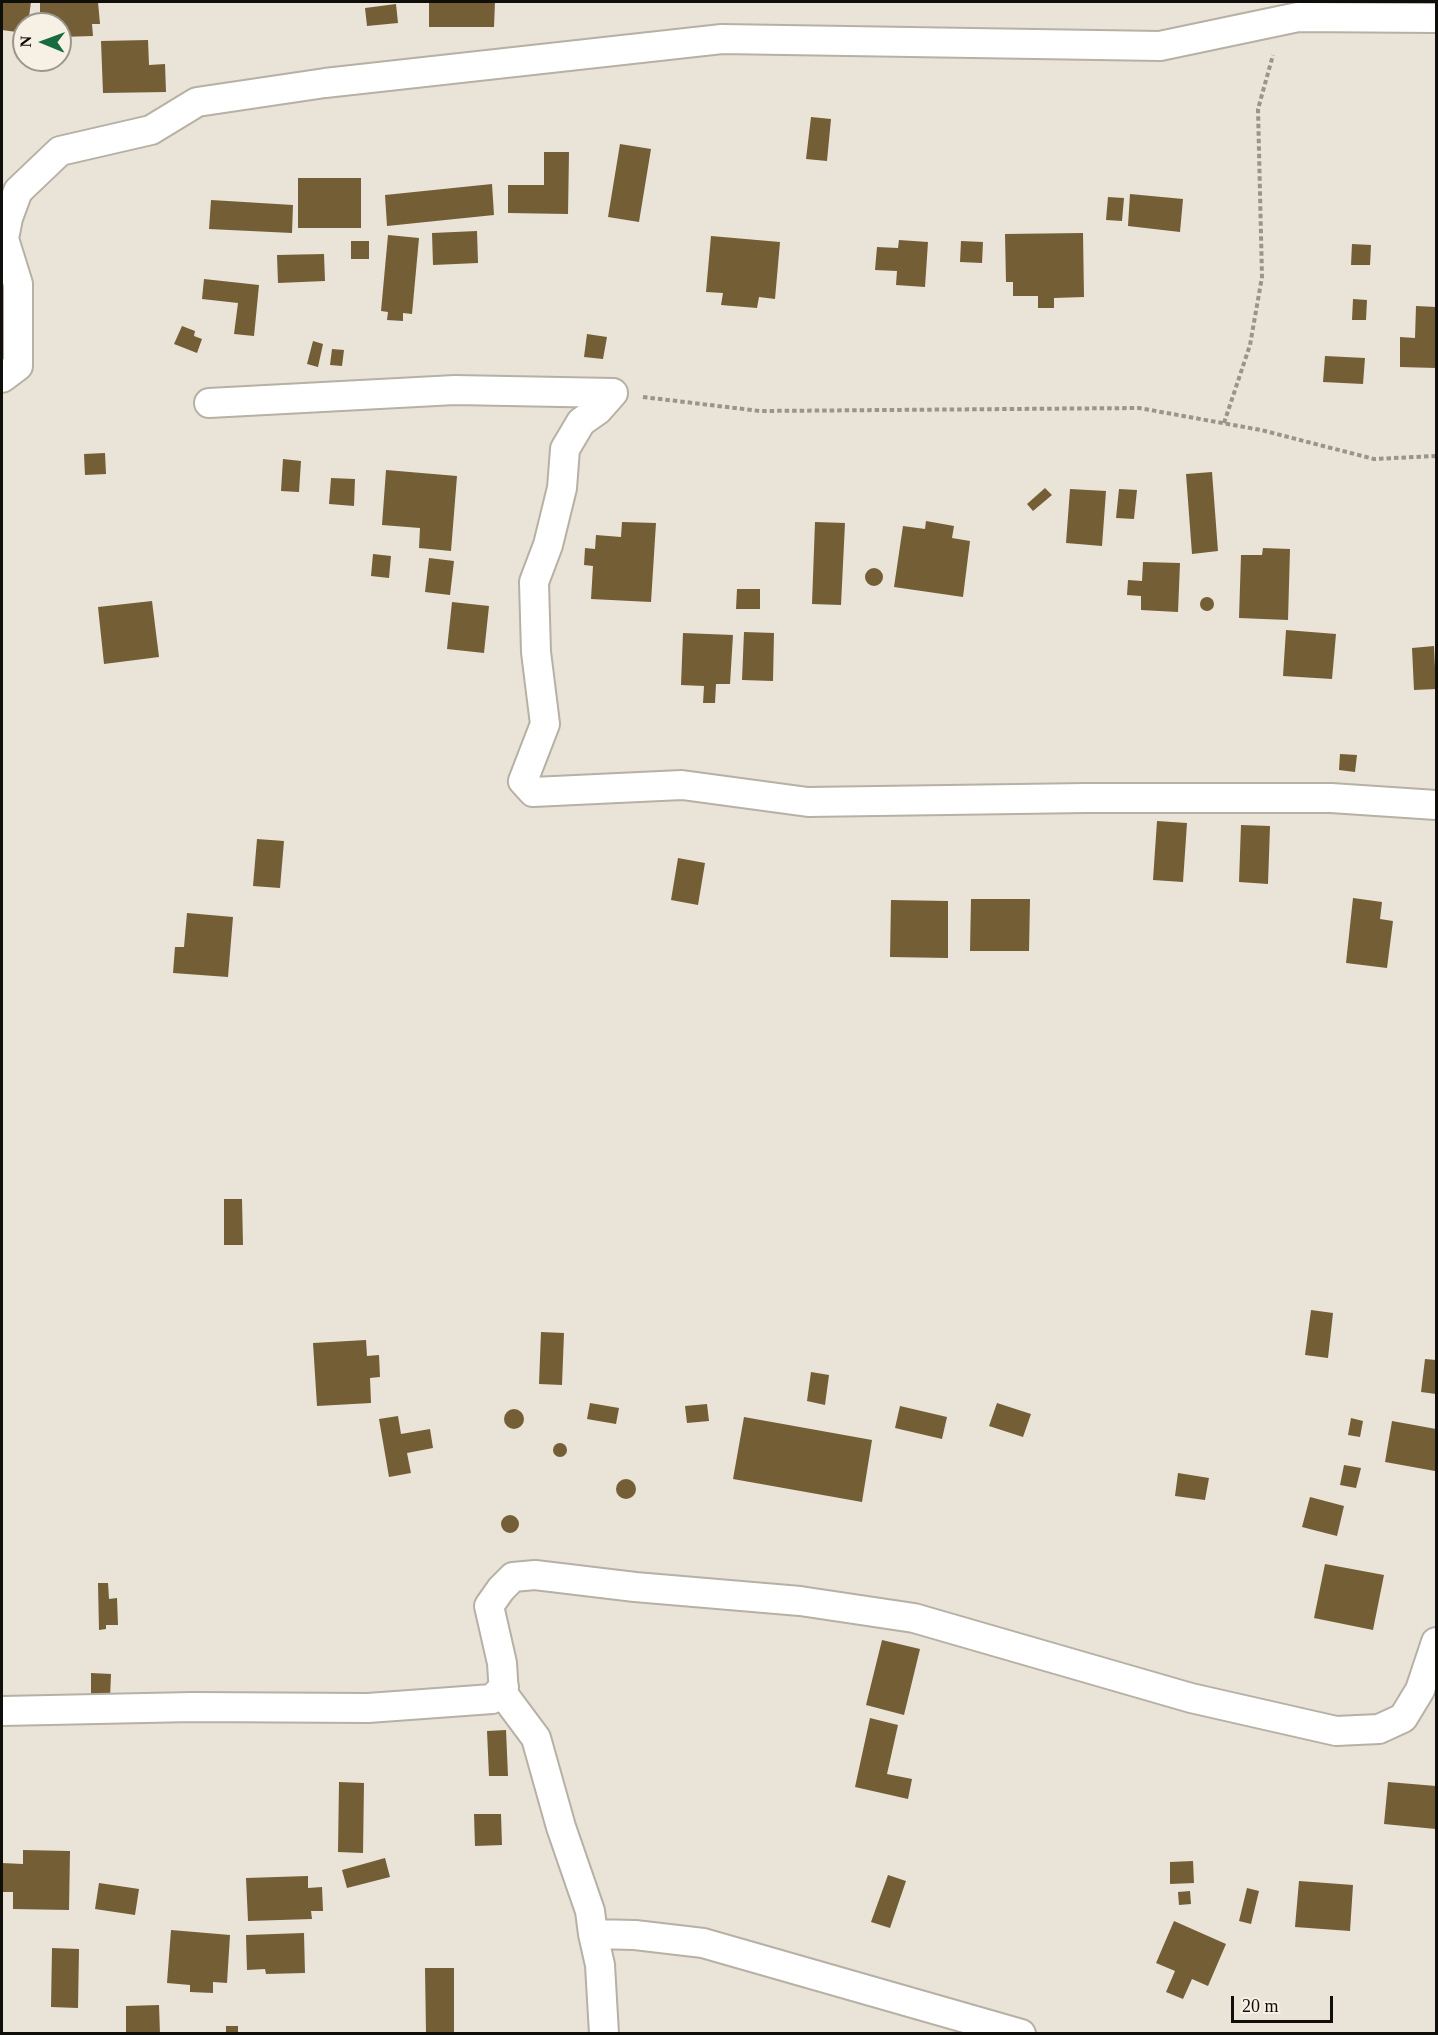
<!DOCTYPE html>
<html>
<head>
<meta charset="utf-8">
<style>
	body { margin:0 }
	#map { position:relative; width:1438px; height:2035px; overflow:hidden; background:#eae3d7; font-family:"Times New Roman",serif }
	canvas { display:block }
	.frame { position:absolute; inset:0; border:3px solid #100e0a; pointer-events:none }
	.north { position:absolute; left:12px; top:12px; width:60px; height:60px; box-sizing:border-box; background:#f7f0e5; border:2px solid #9b968d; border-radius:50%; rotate:271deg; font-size:16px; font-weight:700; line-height:24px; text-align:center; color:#100e0a }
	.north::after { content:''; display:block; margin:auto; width:21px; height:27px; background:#186b3c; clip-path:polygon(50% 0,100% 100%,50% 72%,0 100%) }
	.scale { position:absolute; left:1231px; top:1996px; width:102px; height:27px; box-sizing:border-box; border:3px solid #100e0a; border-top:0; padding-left:8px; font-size:18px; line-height:21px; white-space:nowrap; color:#100e0a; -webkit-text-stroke:4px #f7f0e5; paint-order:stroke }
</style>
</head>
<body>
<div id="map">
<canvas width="1438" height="2035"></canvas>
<div class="frame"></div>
<div class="north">N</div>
<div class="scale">20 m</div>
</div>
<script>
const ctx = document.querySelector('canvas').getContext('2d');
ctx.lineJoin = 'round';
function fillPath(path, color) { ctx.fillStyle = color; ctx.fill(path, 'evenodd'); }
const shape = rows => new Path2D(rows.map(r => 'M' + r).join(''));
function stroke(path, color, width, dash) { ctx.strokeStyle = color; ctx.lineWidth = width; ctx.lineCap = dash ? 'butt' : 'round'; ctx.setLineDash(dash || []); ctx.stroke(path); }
const building = shape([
	[2,2,31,2,28,24,24,24,24,33,2,30],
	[40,2,98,2,100,24,92,24,93,36,60,37,60,24,40,24],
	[429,2,495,2,494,27,429,27],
	[396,4,398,23,367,26,365,8],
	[148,40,149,65,165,64,166,92,103,93,101,41],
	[811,117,831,119,827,161,806,159],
	[620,144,651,149,639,222,608,217],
	[544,152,569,152,568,214,508,213,508,185,544,185],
	[298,178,361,178,361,228,298,228],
	[492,184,494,215,387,226,385,195],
	[1130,194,1183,199,1180,232,1128,226],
	[1108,197,1124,198,1122,221,1106,220],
	[211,200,293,205,292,233,209,229],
	[477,231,478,263,433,265,432,233],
	[1083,233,1084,297,1054,298,1054,308,1038,308,1038,296,1013,296,1013,282,1006,282,1005,234],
	[388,235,419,238,412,314,403,313,403,321,387,320,388,312,381,311],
	[711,236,780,242,775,299,759,297,757,308,721,305,723,293,706,292],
	[899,240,928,242,925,287,896,285,897,271,875,270,877,247,898,248],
	[351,241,369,241,369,259,351,259],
	[961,241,983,242,982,263,960,262],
	[1352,244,1371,245,1370,265,1351,265],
	[324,254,325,281,278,283,277,255],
	[2,270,7,270,7,324,2,323],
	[204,279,259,285,254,336,234,334,238,303,202,299],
	[1353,299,1367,300,1366,320,1352,320],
	[1416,306,1436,307,1436,368,1400,367,1400,337,1415,338],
	[182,326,195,331,194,336,202,339,197,353,174,344],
	[587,334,607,337,603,359,584,357],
	[313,341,323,344,318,367,307,364],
	[332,349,344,350,342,366,330,365],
	[1325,356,1365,358,1363,384,1323,382],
	[105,453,106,474,85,475,84,454],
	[283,459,301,461,299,492,281,491],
	[386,470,457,476,451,551,419,548,420,528,382,525],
	[1212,472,1218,551,1192,554,1186,474],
	[331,478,355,479,354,506,329,504],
	[1045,488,1052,495,1033,511,1027,504],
	[1070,489,1106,491,1102,546,1066,543],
	[1119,489,1137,490,1134,519,1116,518],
	[926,521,954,526,952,538,970,541,963,597,894,587,903,526,925,529],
	[622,522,656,523,651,602,591,599,593,566,584,565,585,548,595,549,596,535,621,537],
	[815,522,845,523,841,605,812,604],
	[1263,548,1290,549,1288,620,1239,618,1241,555,1262,555],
	[373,554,391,556,389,578,371,576],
	[429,558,454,561,450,595,425,592],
	[1143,562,1180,563,1178,612,1141,610,1141,596,1127,595,1128,580,1142,581],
	'865 577a9 9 0 1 1 18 0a9 9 0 1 1-18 0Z',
	[737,589,760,589,760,609,736,609],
	'1200 604a7 7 0 1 1 14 0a7 7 0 1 1-14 0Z',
	[152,601,159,657,104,664,98,607],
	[452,602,489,606,484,653,447,649],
	[1286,630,1336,634,1332,679,1283,676],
	[744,632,774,633,773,681,742,680],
	[683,633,733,635,730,684,716,684,715,703,703,703,704,686,681,685],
	[1434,646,1436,689,1414,690,1412,648],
	[1340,754,1357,755,1355,772,1339,770],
	[1157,821,1187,823,1183,882,1153,880],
	[1241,825,1270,826,1268,884,1239,882],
	[257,839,284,841,280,888,253,886],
	[678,858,705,863,698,905,671,900],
	[1353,898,1382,902,1380,919,1393,921,1387,968,1346,963],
	[971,899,1030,899,1029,951,970,951],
	[891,900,948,901,948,958,890,957],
	[187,913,233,917,228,977,173,973,175,947,184,947],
	[224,1199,242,1199,243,1245,224,1245],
	[1311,1310,1333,1313,1328,1358,1305,1355],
	[541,1332,564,1333,562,1385,539,1384],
	[366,1340,367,1356,379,1355,380,1377,370,1378,371,1403,317,1406,313,1343],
	[1425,1359,1436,1360,1436,1394,1421,1392],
	[811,1372,829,1375,825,1405,807,1401],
	[590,1403,619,1408,616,1424,587,1419],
	[997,1403,1031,1414,1023,1437,989,1426],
	[707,1404,709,1421,687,1423,685,1406],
	[900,1406,947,1417,942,1439,895,1428],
	'504 1419a10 10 0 1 1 20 0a10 10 0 1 1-20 0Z',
	[398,1416,401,1434,430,1429,433,1448,407,1453,411,1473,389,1477,379,1419],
	[744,1417,872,1440,862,1502,733,1479],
	[1351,1418,1363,1421,1360,1437,1348,1435],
	[1392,1421,1436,1429,1435,1471,1385,1462],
	'553 1450a7 7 0 1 1 14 0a7 7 0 1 1-14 0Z',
	[1344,1465,1361,1468,1356,1488,1340,1485],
	[1178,1473,1209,1478,1205,1500,1175,1496],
	'616 1489a10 10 0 1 1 20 0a10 10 0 1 1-20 0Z',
	[1310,1497,1344,1506,1337,1536,1302,1527],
	'501 1524a9 9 0 1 1 18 0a9 9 0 1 1-18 0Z',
	[1325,1564,1384,1575,1373,1630,1314,1618],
	[98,1583,108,1583,109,1599,117,1598,118,1625,106,1625,106,1629,99,1630],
	[882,1640,920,1649,904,1715,866,1705],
	[91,1673,111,1674,110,1698,91,1698],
	[870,1718,898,1725,887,1774,912,1779,908,1799,855,1787],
	[506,1730,508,1776,489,1776,487,1731],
	[339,1782,364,1783,363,1853,338,1852],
	[1388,1782,1436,1786,1436,1829,1384,1824],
	[474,1814,501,1814,502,1845,475,1846],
	[23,1850,70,1851,69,1910,13,1909,13,1892,2,1892,2,1863,23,1864],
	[385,1858,390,1877,347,1888,342,1870],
	[1193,1861,1194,1883,1170,1884,1170,1862],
	[888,1875,906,1881,890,1928,871,1922],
	[308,1876,308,1888,322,1887,323,1911,311,1911,312,1919,248,1921,246,1878],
	[1299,1881,1353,1885,1350,1931,1295,1927],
	[99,1883,139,1889,135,1915,95,1909],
	[1247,1888,1259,1891,1251,1924,1239,1921],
	[1190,1891,1191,1904,1179,1905,1178,1892],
	[1174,1921,1226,1944,1208,1986,1192,1979,1183,1999,1166,1992,1175,1971,1156,1963],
	[171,1930,230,1935,227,1983,213,1982,213,1993,190,1992,190,1985,167,1983],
	[304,1933,305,1973,266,1974,265,1969,247,1970,246,1935],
	[52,1948,79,1949,78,2008,51,2007],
	[425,1968,454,1968,454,2033,426,2033],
	[159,2005,160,2034,126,2034,126,2006],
	[226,2026,238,2026,238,2034,226,2034]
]);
const path = shape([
	[643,397,760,411,1139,408,1261,430,1374,459,1436,456],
	[1224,423,1250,345,1262,277,1258,109,1273,55]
]);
const minor = shape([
	[2,378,18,366,18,284,4,239,8,218,18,191,60,151,151,130,197,102,325,83,722,39,1160,46,1298,17,1436,18],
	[613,393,598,410,581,422,565,449,562,488,548,545,534,582,536,652,545,724,523,781,533,792,682,785,808,802,1086,798,1331,798,1436,805],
	[209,403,455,390,613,393],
	[2,1711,193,1707,368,1708,492,1699,504,1687],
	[593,1934,635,1935,703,1943,1021,2034],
	[604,2034,600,1965,593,1934,590,1911,561,1827,536,1738,504,1695,502,1663,489,1606,501,1589,513,1577,535,1575,635,1587,800,1601,914,1618,1191,1698,1336,1731,1379,1729,1403,1718,1420,1690,1436,1642]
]);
fillPath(building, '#745e36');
stroke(minor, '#b6b0a5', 32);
stroke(path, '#9a958b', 4, [4.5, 3]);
stroke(minor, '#fff', 28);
</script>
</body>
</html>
